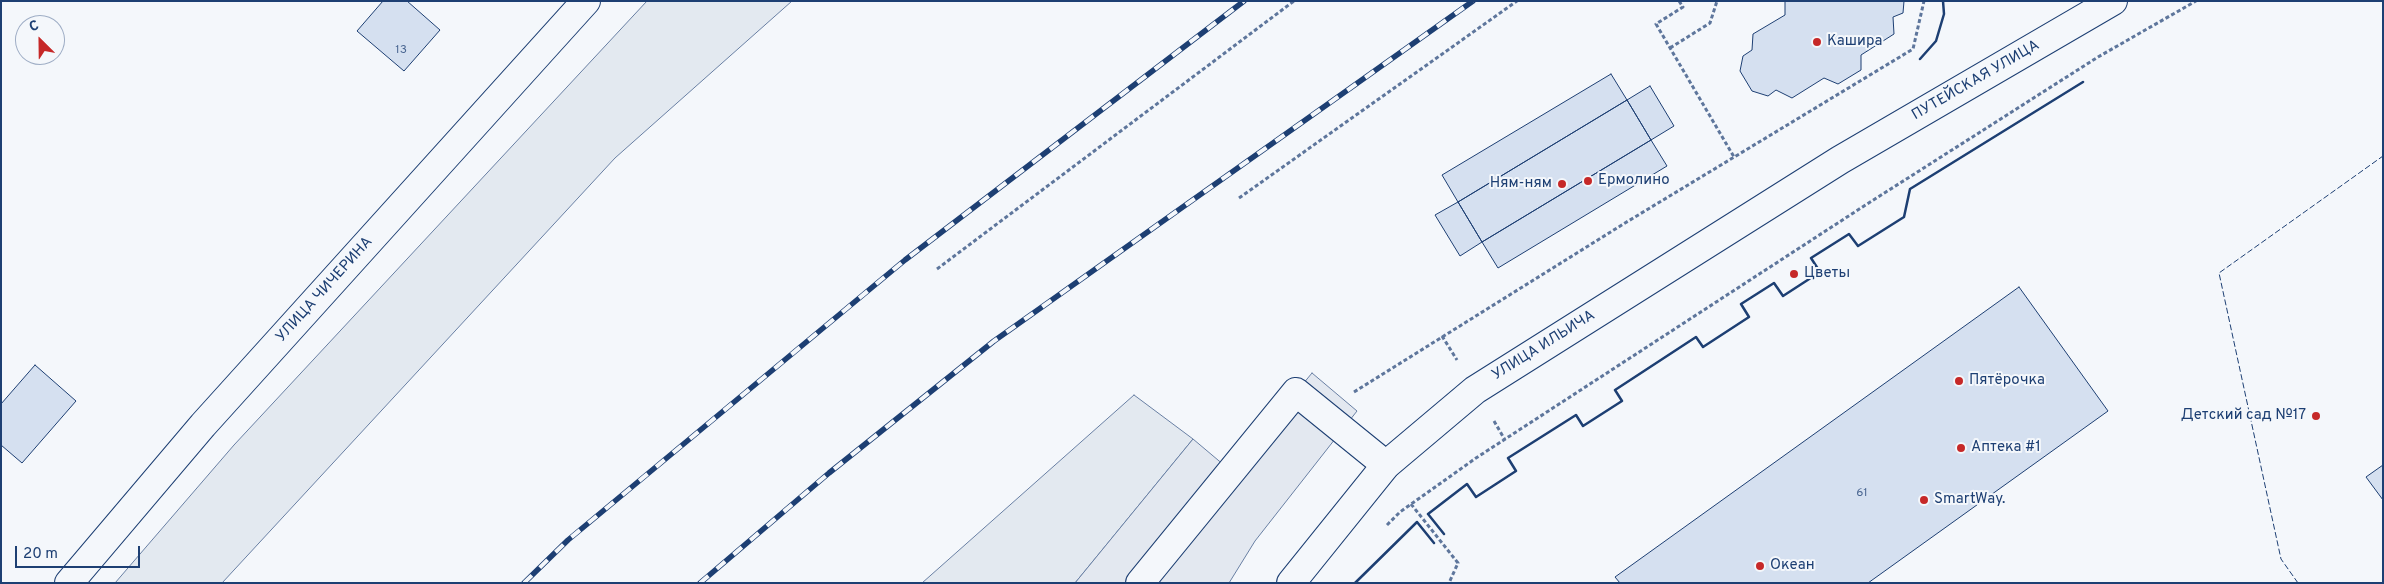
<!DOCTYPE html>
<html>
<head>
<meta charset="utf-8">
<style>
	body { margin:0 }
	#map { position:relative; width:2384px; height:584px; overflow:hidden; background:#f4f7fb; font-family:Overpass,sans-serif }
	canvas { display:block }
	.frame { position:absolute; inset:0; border:2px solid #1d3f73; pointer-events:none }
	.north { position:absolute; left:15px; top:15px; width:50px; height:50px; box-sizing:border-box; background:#f4f7fb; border:1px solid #9eadc5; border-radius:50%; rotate:337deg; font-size:14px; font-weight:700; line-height:20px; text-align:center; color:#1d3f73 }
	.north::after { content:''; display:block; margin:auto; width:18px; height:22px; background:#c62828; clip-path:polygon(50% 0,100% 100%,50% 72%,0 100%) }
	.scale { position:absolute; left:15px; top:546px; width:125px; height:22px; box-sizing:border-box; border:2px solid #1d3f73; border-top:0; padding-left:6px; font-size:15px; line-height:18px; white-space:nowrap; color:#1d3f73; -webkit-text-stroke:4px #f4f7fb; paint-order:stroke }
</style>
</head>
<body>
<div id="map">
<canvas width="2384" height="584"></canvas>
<div class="frame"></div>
<div class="north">С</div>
<div class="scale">20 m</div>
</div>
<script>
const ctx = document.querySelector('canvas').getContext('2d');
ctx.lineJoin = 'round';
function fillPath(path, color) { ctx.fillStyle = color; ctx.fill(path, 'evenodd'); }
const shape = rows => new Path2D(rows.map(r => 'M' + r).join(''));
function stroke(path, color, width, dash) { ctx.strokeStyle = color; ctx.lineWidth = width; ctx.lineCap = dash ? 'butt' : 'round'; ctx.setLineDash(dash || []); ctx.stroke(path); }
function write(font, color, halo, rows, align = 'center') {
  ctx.font = font + ' Overpass,sans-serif'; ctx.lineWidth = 4; ctx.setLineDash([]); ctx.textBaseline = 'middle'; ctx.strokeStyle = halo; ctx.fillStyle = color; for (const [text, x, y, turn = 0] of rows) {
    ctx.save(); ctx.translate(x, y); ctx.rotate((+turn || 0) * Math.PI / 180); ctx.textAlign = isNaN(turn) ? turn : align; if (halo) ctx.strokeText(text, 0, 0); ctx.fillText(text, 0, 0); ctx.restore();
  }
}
const green = shape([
	[647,1,792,1,615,158,222,583,115,583,234,445,647,1],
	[1134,395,1193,439,1075,583,922,583,1134,395]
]);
const parking = shape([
	[1312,373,1357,411,1255,541,1229,583,1075,583,1193,439,1231,471,1312,373]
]);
const building = shape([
	[383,1,407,1,440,30,404,71,357,31,383,1],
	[1785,1,1904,1,1903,13,1893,17,1894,34,1861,55,1861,70,1838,84,1824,78,1792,98,1776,90,1768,96,1752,91,1740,71,1743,56,1752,50,1753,34,1785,15,1785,1],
	[1611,74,1627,100,1458,202,1442,175,1611,74],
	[1650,86,1674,126,1651,140,1627,100,1650,86],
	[1627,100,1651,140,1482,242,1458,202,1627,100],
	[1651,140,1667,166,1498,268,1482,242,1651,140],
	[1458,202,1482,242,1460,256,1435,215,1458,202],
	[2019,287,2108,411,1868,583,1620,583,1615,577,2019,287],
	[35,365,76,401,22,463,1,445,1,404,35,365],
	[2383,465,2383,500,2366,477,2383,465]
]);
const path = shape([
	[1679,1,1683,7,1656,24,1734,157],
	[1670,48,1710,23,1717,1],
	[1239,198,1517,1],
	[937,269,1294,1],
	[1442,336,1457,360],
	[1354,392,1625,223,1913,49,1924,1],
	[1494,421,1505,440],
	[1411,504,1458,563,1449,583],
	[1387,525,1400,512,1476,458,1864,206,2098,57,2196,1]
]);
const minor = shape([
	[69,583,203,425,586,1],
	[1140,583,1296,392,1386,465]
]);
const major = shape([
	[1291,583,1386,465,1475,390,1840,160,2113,1]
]);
const rail = shape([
	[524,583,568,540,905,260,1244,1],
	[700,583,829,473,994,341,1473,1]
]);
const fence = shape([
	[2298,583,2281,559,2219,273,2383,156]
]);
const wall = shape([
	[1920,59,1936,41,1944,14,1943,1],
	[1444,534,1428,514,1467,484,1476,497,1516,471,1508,458,1576,415,1583,426,1622,401,1615,390,1696,337,1703,347,1749,317,1741,304,1774,283,1783,296,1820,272,1811,258,1849,234,1858,246,1904,217,1910,189,2083,82],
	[1355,583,1417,522,1434,543]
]);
const markers = [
	[1817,42,5,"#c62828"],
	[1588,181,5,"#c62828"],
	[1562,184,5,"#c62828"],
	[1794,274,5,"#c62828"],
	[1959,381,5,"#c62828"],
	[2316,416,5,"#c62828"],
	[1961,448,5,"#c62828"],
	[1924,500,5,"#c62828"],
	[1760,566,5,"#c62828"]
];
const numberNames = [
	["13",401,51],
	["61",1862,494]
];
const poiNames = [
	["Кашира",1827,42],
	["Ермолино",1598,181],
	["Ням-ням",1552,184,"right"],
	["Цветы",1804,274],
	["Пятёрочка",1969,381],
	["Детский сад №17",2306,416,"right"],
	["Аптека #1",1971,448],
	["SmartWay.",1934,500],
	["Океан",1770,566]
];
const streetNames = [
	["ПУТЕЙСКАЯ УЛИЦА",1976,81,-30],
	["УЛИЦА ЧИЧЕРИНА",325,290,-48],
	["УЛИЦА ИЛЬИЧА",1544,346,-32]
];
fillPath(green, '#e3e9f0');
stroke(green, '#687fa3', 1);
fillPath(parking, '#e3e8f0');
stroke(parking, '#687fa3', 1);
fillPath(building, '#d5e0f0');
stroke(building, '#1d3f73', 1);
stroke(minor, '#1d3f73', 30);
stroke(major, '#1d3f73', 30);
stroke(path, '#5e769c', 3, [4, 2.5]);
stroke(minor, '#f4f7fb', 28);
stroke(major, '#f4f7fb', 28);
stroke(rail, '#1d3f73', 5.5);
stroke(rail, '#f4f7fb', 4, [11]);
stroke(fence, '#1d3f73', 1, [6, 2.5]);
stroke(wall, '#1d3f73', 2.5);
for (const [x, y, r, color] of markers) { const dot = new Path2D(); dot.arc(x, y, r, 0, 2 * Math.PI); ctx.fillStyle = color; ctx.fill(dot); stroke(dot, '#f4f7fb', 2); }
write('12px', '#4b6792', null, numberNames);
write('15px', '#1d3f73', '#f4f7fb', poiNames, 'left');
write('15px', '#1d3f73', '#f4f7fb', streetNames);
</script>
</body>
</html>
